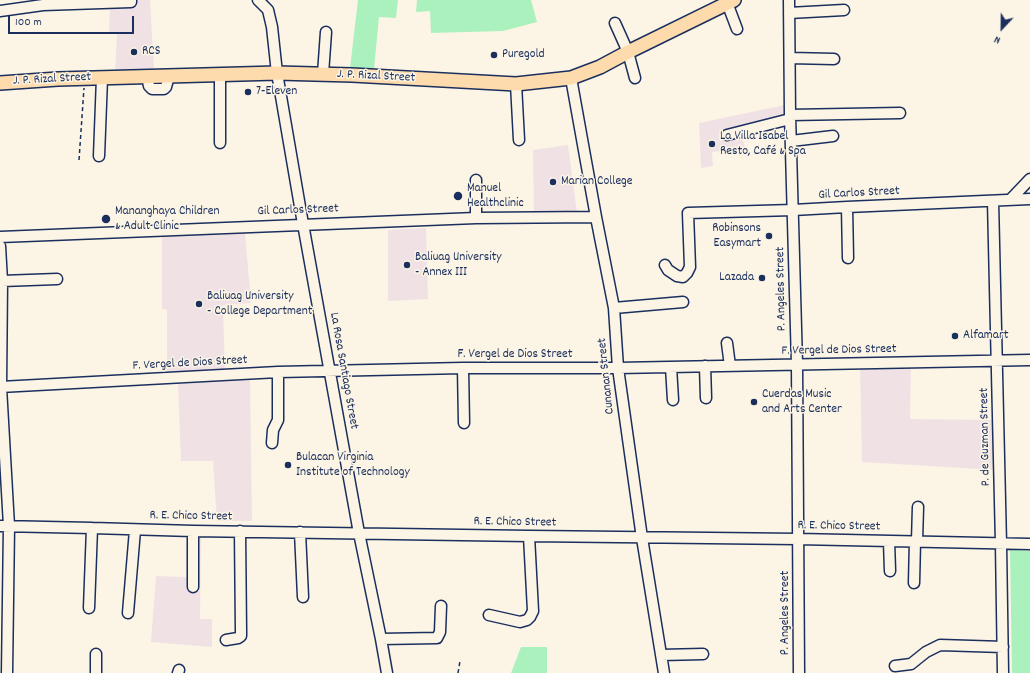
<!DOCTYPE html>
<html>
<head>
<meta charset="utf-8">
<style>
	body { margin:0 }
	#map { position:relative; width:1030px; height:673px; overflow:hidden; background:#fcf5e5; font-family:Dekko,sans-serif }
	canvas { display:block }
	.north { position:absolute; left:982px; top:8px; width:40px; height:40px; -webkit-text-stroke:3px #fcf5e5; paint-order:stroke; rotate:202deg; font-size:11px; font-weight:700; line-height:16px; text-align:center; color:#1b2f5e }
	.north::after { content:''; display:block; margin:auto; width:14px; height:18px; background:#1b2f5e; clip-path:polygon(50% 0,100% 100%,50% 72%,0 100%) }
	.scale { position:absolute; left:8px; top:16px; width:126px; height:18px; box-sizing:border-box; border:2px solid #1b2f5e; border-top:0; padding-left:5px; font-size:12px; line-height:14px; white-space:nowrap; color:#1b2f5e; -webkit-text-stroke:3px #fcf5e5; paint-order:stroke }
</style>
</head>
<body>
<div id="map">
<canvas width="1030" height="673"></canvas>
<div class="north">N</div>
<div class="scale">100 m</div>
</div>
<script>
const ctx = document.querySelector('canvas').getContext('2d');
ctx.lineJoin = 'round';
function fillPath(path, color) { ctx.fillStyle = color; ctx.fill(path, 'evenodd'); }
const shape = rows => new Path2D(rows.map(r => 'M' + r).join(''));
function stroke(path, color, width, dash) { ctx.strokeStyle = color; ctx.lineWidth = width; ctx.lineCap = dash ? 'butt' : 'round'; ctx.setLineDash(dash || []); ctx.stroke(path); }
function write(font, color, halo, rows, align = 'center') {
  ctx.font = font + ' Dekko,sans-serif'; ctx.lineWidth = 3; ctx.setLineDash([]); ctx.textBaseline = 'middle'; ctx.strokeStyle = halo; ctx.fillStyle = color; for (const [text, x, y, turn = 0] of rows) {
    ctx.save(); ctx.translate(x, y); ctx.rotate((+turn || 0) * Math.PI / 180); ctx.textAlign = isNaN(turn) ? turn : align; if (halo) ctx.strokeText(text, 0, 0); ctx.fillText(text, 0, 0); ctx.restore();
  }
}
const built = shape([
	[134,0,150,0,154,70,115,73,117,33,109,34,110,5],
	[785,105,786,126,740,132,746,149,712,152,713,166,701,168,699,123],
	[568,145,577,213,534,214,533,150],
	[426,228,428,299,388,301,388,230],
	[162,233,245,233,251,303,223,305,225,373,167,374,167,310,162,309],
	[911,361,910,419,994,420,996,470,862,462,860,363],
	[250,380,252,521,217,521,213,461,181,461,178,384],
	[187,535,201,536,200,619,212,619,212,647,151,642,156,576,186,577]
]);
const green = shape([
	[358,0,398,0,396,18,379,17,374,69,350,68],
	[417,0,531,0,537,22,503,31,431,33,430,11,416,12],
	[1010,549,1030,551,1030,673,1012,673],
	[521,647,547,647,547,673,511,673]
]);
const path = shape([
	[79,160,84,88],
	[458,673,460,661]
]);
const minor = shape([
	[258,0,268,10,272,27,277,73,303,224,359,533,381,639,387,673],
	[726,0,737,29],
	[789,0,790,115,797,364,799,673],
	[0,11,43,5,131,2,131,0],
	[789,13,844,10],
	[615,23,628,52,635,78],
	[790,58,834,59],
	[323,74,326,32],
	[220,75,220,143],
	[147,76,149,86,152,89,164,89,166,87,169,76],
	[571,78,596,217,614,308,618,368,642,538,664,673],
	[516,84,519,140],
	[790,115,900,113],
	[727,135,790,119],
	[791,141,833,136],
	[99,156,102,78],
	[1010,200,1030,179],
	[993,201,1001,544,1003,673],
	[847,207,848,258],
	[476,218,476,180],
	[0,237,476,218,596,217],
	[0,246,2,281,1,387,9,526,7,673],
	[665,265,668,270,677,276,683,277,687,273,690,267,688,213,793,210,847,207,1030,199],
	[2,281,57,279],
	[614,308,683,302],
	[727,343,730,366],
	[705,366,706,398],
	[671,367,673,400],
	[463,368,464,423],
	[0,387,278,372,463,368,618,368,1030,360],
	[272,443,273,430,278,420,278,372],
	[0,526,92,528,193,531,529,536,798,539,1030,544],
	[300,532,303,597],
	[889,541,890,571],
	[917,541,918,507],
	[914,583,915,541],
	[193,587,193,531],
	[89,608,92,528],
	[128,613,135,530],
	[489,615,520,622,527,620,530,617,533,611,529,536],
	[381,639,437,638,440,632,441,606],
	[226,640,238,638,241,636,241,632,240,531],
	[661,655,703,654],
	[895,666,911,664,926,652,940,645,1003,647],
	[96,673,96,654],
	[178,673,179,670]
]);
const major = shape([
	[0,83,58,79,277,73,352,75,516,84,571,78,600,67,628,52,734,0]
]);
const markers = [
	[134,52,4,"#1b2f5e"],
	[494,55,4,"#1b2f5e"],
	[248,92,4,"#1b2f5e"],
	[712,144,4,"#1b2f5e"],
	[553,182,4,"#1b2f5e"],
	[458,196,5,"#1b2f5e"],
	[106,219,5,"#1b2f5e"],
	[769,236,4,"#1b2f5e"],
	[407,265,4,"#1b2f5e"],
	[762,278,4,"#1b2f5e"],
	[199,304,4,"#1b2f5e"],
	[955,336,4,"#1b2f5e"],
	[754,402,4,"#1b2f5e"],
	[288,465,4,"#1b2f5e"]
];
const poiNames = [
	["RCS",142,52],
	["Puregold",502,55],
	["7-Eleven",256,92],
	["La Villa Isabel",720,137],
	["Resto, Café & Spa",720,152],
	["Marian College",561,182],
	["Manuel",467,189],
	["Healthclinic",467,204],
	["Mananghaya Children",115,212],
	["& Adult Clinic",115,227],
	["Robinsons",761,229,"right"],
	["Easymart",761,244,"right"],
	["Baliuag University",415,258],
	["- Annex III",415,273],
	["Lazada",754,278,"right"],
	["Baliuag University",207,297],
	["- College Department",207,312],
	["Alfamart",963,336],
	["Cuerdas Music",762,395],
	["and Arts Center",762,410],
	["Bulacan Virginia",296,458],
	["Institute of Technology",296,473]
];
const streetNames = [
	["J. P. Rizal Street",376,77,3],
	["J. P. Rizal Street",52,80,-3],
	["Gil Carlos Street",859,194,-3],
	["Gil Carlos Street",298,211,-2],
	["P. Angeles Street",782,289,-91],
	["F. Vergel de Dios Street",839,351,-1],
	["F. Vergel de Dios Street",515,355],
	["F. Vergel de Dios Street",190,364,-3],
	["La Rosa Santiago Street",343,371,80],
	["Cunanan Street",607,376,-96],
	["P. de Guzman Street",986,437,-91],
	["R. E. Chico Street",191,517,1],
	["R. E. Chico Street",515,523,1],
	["R. E. Chico Street",839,527,1],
	["P. Angeles Street",786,613,-90]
];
fillPath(built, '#f0e2e4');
fillPath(green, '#abf1bd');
stroke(minor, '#1b2f5e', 13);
stroke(major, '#1b2f5e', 16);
stroke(path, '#1b2f5e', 1.5, [4, 3]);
stroke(minor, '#fcf5e5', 10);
stroke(major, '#fedbac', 13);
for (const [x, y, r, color] of markers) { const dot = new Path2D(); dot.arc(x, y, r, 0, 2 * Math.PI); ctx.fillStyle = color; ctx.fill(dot); stroke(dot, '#fcf5e5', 1.5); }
write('13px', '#1b2f5e', '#fcf5e5', poiNames, 'left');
write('13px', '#1b2f5e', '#fcf5e5', streetNames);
</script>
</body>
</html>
